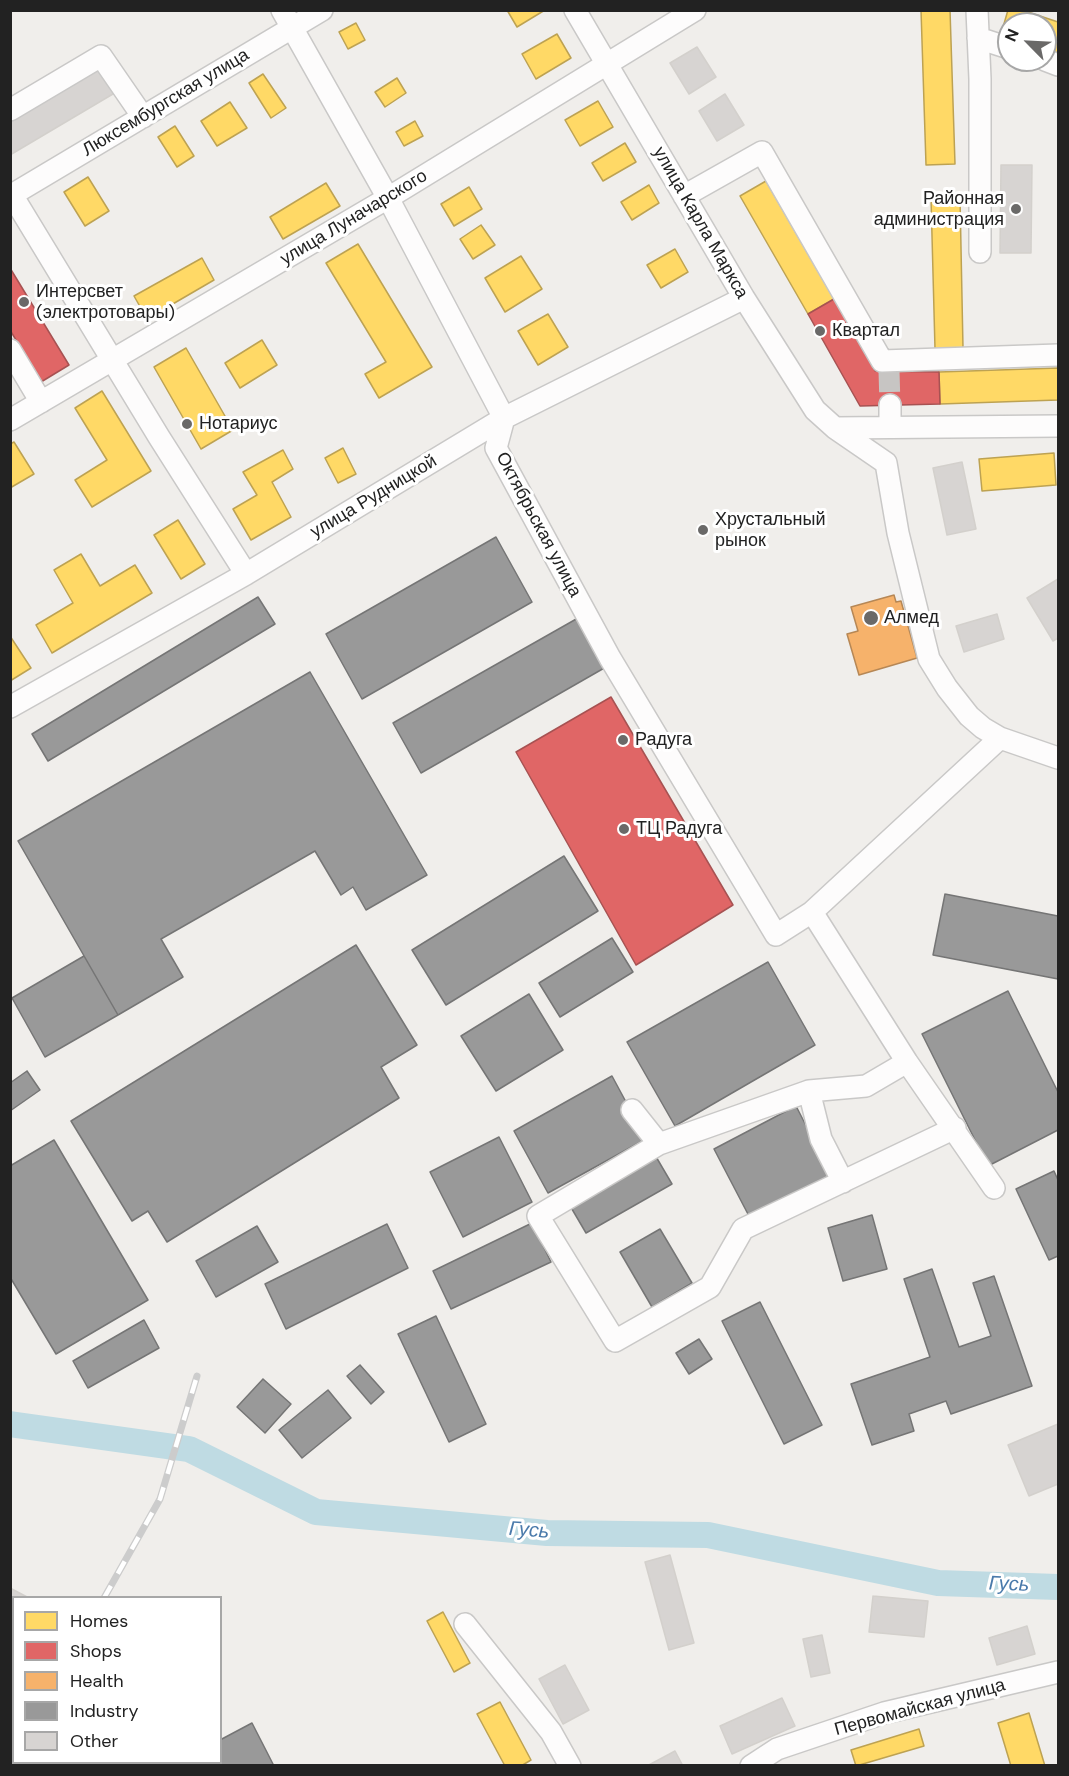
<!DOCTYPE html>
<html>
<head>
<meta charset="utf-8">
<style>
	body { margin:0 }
	#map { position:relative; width:1069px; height:1776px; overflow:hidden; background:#f0eeeb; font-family:"DM Sans",sans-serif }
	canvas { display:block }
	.frame { position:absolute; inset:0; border:12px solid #222; pointer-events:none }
	.legend { position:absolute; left:12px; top:1596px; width:210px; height:168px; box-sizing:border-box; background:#fff; border:2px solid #a7a7a7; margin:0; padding:8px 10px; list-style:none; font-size:18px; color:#222 }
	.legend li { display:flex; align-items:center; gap:12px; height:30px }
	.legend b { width:30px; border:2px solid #a7a7a7 }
	.north { position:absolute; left:997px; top:12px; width:60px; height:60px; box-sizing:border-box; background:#fff; border:2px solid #a7a7a7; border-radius:50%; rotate:294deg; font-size:16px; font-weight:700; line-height:24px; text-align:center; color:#222 }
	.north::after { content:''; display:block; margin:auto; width:21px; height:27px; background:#6a6968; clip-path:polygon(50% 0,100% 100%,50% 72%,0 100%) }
</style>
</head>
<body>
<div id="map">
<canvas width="1069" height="1776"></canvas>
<div class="frame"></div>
<ul class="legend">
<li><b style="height:16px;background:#ffd966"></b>Homes</li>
<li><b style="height:16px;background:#e06666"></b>Shops</li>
<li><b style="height:16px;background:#f6b26b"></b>Health</li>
<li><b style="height:16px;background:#999"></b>Industry</li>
<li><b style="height:16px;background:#d7d4d2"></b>Other</li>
</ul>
<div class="north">N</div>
</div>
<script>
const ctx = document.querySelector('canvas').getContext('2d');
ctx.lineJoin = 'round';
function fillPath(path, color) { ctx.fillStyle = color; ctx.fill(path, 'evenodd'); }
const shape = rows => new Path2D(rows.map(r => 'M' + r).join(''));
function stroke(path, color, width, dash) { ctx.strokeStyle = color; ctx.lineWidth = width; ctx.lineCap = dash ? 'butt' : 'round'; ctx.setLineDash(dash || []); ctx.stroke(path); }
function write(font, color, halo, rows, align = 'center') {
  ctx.font = font + ' "DM Sans",sans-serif'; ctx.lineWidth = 6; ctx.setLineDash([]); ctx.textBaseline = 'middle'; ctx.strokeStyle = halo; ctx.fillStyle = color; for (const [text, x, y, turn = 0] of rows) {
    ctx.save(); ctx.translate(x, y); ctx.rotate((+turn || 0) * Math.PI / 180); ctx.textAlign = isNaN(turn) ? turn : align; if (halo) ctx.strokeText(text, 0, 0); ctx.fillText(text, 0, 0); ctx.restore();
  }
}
const homes = shape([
	[507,10,545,10,517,27,507,10],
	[921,10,950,10,955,164,926,165,921,10],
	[1008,10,1022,10,1058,22,1058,53,1045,48,1045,24,1009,24,1009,37,1001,34,1008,10],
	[356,23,365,40,348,49,339,32,356,23],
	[557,34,571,58,536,79,522,54,557,34],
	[263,74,286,108,271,118,249,83,263,74],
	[397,78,406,93,385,107,375,92,397,78],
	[598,101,613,127,580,146,565,120,598,101],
	[230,102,247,128,217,146,201,121,230,102],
	[415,121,423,136,404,146,396,132,415,121],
	[175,126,194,156,177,167,158,137,175,126],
	[625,143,636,162,603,181,592,163,625,143],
	[88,177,109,211,85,226,64,192,88,177],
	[766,181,834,299,808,314,740,196,766,181],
	[326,183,340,206,283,239,270,217,326,183],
	[649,185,659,203,632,220,621,202,649,185],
	[469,187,482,209,454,226,441,204,469,187],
	[960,197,963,348,935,349,931,198,960,197],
	[481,225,495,245,473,259,460,239,481,225],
	[358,244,432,367,379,398,365,374,386,362,326,263,358,244],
	[675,249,688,272,661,288,647,265,675,249],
	[521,256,542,289,505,312,485,278,521,256],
	[202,258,214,280,147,319,134,296,202,258],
	[548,314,568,347,538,365,518,331,548,314],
	[262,340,277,365,240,388,225,363,262,340],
	[186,348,233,430,201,449,154,367,186,348],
	[1058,368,1058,400,940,404,939,372,1058,368],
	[102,391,151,471,92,507,75,480,107,460,75,408,102,391],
	[14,442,34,474,10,488,10,444,14,442],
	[343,448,356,474,338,483,325,458,343,448],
	[283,450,293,469,272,482,291,517,251,540,233,509,257,495,243,472,283,450],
	[1054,453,1056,485,982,491,979,459,1054,453],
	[178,520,205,564,181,579,154,535,178,520],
	[81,554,100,586,135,565,152,593,52,653,36,625,73,603,54,570,81,554],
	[10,636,31,668,10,681,10,636],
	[443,1612,470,1663,454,1672,427,1621,443,1612],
	[500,1702,531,1760,521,1766,505,1766,477,1714,500,1702],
	[1029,1713,1045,1766,1011,1766,998,1723,1029,1713],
	[919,1729,924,1746,856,1766,851,1750,919,1729]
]);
const shops = shape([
	[10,268,69,365,41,382,10,330,10,268],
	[834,299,875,371,939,372,940,404,860,406,808,314,834,299],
	[611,697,733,905,636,965,516,752,611,697]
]);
const health = shape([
	[894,595,896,602,901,601,917,658,859,675,847,634,858,631,851,607,894,595]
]);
const industry = shape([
	[496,537,532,602,362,699,326,634,496,537],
	[258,597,275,624,48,761,32,734,258,597],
	[578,618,606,667,421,773,393,723,578,618],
	[310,672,427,875,366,910,353,887,341,895,315,851,161,939,183,977,118,1015,18,841,310,672],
	[564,856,598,911,446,1005,412,950,564,856],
	[945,894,1058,916,1058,979,933,955,945,894],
	[612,938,633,972,560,1017,539,983,612,938],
	[356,945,417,1045,381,1067,399,1098,167,1242,148,1211,132,1221,71,1121,356,945],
	[84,956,118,1015,45,1057,12,998,84,956],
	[768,962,815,1045,675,1126,627,1042,768,962],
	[1008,991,1058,1092,1058,1130,988,1166,922,1034,1008,991],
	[529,994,563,1050,496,1091,461,1036,529,994],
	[27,1071,40,1090,10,1111,10,1083,27,1071],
	[612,1076,646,1139,548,1193,514,1131,612,1076],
	[796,1106,832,1176,750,1218,714,1149,796,1106],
	[499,1137,532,1202,463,1237,430,1172,499,1137],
	[54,1140,148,1300,56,1354,10,1277,10,1166,54,1140],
	[655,1155,672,1184,586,1233,569,1204,655,1155],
	[1054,1171,1058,1180,1058,1256,1049,1260,1016,1189,1054,1171],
	[872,1215,887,1269,843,1281,828,1228,872,1215],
	[532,1223,551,1262,451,1309,433,1271,532,1223],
	[387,1224,408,1268,286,1329,265,1284,387,1224],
	[257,1226,278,1262,216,1297,196,1261,257,1226],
	[660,1229,692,1283,652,1307,620,1252,660,1229],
	[932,1269,959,1347,991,1336,973,1283,994,1276,1032,1386,951,1414,946,1401,909,1414,914,1431,872,1445,851,1384,930,1357,904,1279,932,1269],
	[760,1302,822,1425,784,1444,722,1321,760,1302],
	[436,1316,486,1424,449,1442,398,1334,436,1316],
	[144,1320,159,1348,88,1388,73,1361,144,1320],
	[699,1339,712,1359,689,1374,676,1353,699,1339],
	[360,1365,384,1392,371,1404,347,1376,360,1365],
	[263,1379,291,1404,265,1433,237,1407,263,1379],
	[328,1390,351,1418,302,1458,279,1430,328,1390],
	[252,1723,274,1766,212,1766,211,1762,220,1762,220,1740,252,1723]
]);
const river = shape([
	[10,1424,189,1449,316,1512,547,1533,708,1535,938,1583,1058,1587]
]);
const building = shape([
	[697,47,716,77,689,94,670,63,697,47],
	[103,65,118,91,10,155,10,120,103,65],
	[725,94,744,125,717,141,699,111,725,94],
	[1001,165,1032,165,1031,253,1000,253,1001,165],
	[962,462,976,529,947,535,933,468,962,462],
	[1058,579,1058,638,1053,641,1027,598,1058,579],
	[997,614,1004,639,964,652,956,626,997,614],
	[1058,1424,1058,1484,1029,1496,1008,1445,1058,1424],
	[670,1555,694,1643,669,1650,645,1562,670,1555],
	[10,1588,29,1598,14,1598,14,1638,10,1644,10,1588],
	[873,1596,928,1601,924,1637,869,1632,873,1596],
	[1027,1626,1035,1654,997,1665,989,1638,1027,1626],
	[822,1635,830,1673,811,1677,803,1639,822,1635],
	[565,1665,589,1710,563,1724,539,1679,565,1665],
	[782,1698,795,1726,732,1754,720,1726,782,1698],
	[675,1751,683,1766,647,1766,675,1751]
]);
const minorTunnel = shape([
	[889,371,890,405]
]);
const minor = shape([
	[282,10,388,198,504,418,496,448,610,658,776,935,812,912,1000,738],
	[575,10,744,298,815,410,835,428,886,463,898,533,929,659,947,688,969,716,983,728,1000,738,1058,758],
	[977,10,980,79,980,252],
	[978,38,1009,48],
	[1045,60,1058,65],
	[10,110,101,56,143,117],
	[12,195,159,437,246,574],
	[10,196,322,10],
	[684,196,762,152,882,361,1058,355],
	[10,350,41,402],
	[890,405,890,427],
	[10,420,388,198,695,10],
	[835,428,1058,426],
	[10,707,246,574,504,418,744,298],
	[812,912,907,1062,994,1188],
	[809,1091,821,1139,843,1182],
	[632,1110,659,1144,538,1216,615,1341,710,1287,743,1229,955,1128],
	[659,1144,809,1091,866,1086,907,1062],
	[465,1624,551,1732,570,1766],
	[751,1766,777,1749,884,1713,1058,1672]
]);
const rail = shape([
	[104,1598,160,1499,197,1376],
	[22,1766,23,1762]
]);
const markers = [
	[1016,209,6,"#6a6968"],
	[24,302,6,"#6a6968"],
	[820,331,6,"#6a6968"],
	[187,424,6,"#6a6968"],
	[703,530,6,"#6a6968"],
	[871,618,8,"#6a6968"],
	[623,740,6,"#6a6968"],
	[624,829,6,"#6a6968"]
];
const streetNames = [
	["Люксембургская улица",166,103,-31],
	["улица Луначарского",354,218,-31],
	["улица Карла Маркса",700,223,60],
	["улица Рудницкой",374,497,-31],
	["Октябрьская улица",538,525,62],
	["Первомайская улица",920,1708,-15]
];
const poiNames = [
	["Районная",1004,199,"right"],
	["администрация",1004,220,"right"],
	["Интерсвет",36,292],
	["(электротовары)",36,313],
	["Квартал",832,331],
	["Нотариус",199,424],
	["Хрустальный",715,520],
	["рынок",715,541],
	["Алмед",884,618],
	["Радуга",635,740],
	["ТЦ Радуга",636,829]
];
const waterNames = [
	["Гусь",529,1531,4],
	["Гусь",1009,1585,2]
];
fillPath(homes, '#ffd966');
stroke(homes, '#bda252', 1.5);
fillPath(shops, '#e06666');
stroke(shops, '#a75252', 1.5);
fillPath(health, '#f6b26b');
stroke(health, '#b68755', 1.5);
fillPath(industry, '#999');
stroke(industry, '#757575', 1.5);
stroke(river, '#bfdbe3', 26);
fillPath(building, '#d7d4d2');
stroke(building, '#d3d0cc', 1.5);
stroke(minorTunnel, '#c7c5c3', 21, [21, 10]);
stroke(minor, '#c9c8c7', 24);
stroke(minor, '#fdfcfc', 21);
stroke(rail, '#ccc', 7);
stroke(rail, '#fff', 4.5, [14]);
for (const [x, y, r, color] of markers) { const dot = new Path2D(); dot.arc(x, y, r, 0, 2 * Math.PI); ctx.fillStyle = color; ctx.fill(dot); stroke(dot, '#fff', 2); }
write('18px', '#222', '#fff', streetNames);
write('18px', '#222', '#fff', poiNames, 'left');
write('italic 20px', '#4a7aab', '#fff', waterNames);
</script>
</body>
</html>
